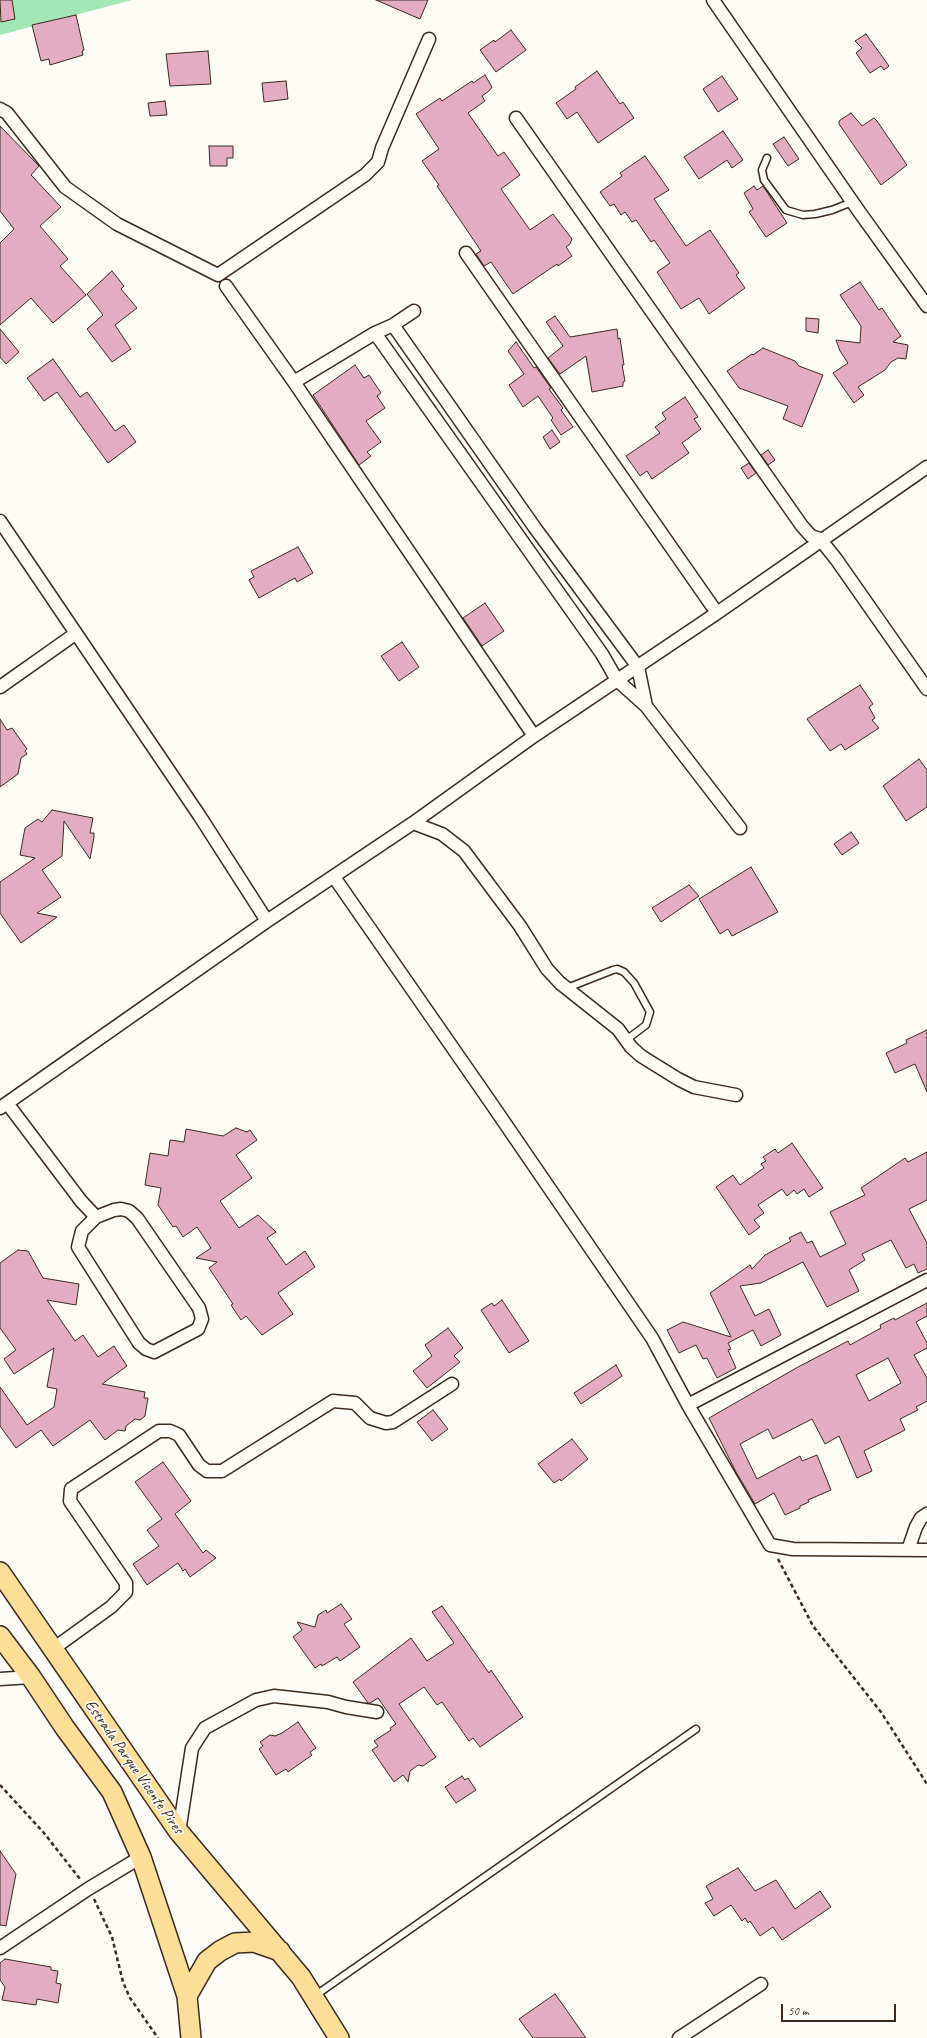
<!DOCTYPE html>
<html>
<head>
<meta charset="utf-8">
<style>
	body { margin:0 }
	#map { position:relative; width:927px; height:2038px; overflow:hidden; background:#fdfcf7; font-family:Caveat,sans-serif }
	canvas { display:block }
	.scale { position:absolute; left:781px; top:2004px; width:115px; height:18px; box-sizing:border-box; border:2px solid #3b2a1e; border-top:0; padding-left:5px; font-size:12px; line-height:14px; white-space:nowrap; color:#3b2a1e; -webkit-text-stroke:3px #fdfcf7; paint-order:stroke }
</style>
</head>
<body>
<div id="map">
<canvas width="927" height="2038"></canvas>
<div class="scale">50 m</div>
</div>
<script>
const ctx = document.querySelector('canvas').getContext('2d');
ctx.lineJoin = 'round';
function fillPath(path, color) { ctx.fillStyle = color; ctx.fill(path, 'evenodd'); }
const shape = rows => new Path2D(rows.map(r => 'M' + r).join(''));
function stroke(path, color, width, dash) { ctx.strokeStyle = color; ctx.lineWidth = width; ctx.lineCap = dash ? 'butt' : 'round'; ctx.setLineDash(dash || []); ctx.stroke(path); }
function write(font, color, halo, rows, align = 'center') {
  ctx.font = font + ' Caveat,sans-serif'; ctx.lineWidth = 3.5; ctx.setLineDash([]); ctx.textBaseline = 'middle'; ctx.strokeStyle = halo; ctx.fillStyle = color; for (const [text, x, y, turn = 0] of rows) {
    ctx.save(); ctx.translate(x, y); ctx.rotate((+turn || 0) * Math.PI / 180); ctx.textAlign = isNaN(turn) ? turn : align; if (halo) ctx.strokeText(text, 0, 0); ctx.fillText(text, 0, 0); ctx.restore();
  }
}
const green = shape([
	[0,0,132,0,0,35]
]);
const building = shape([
	[0,0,12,0,15,19,1,22,0,0],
	[376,0,428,0,420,19,376,0],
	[76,15,84,50,82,51,83,55,50,65,49,59,41,61,32,25,76,15],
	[511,30,526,50,496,72,480,50,494,40,495,42,511,30],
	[866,34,889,66,884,70,881,66,870,73,856,53,862,48,855,41,866,34],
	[208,51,211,84,170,86,166,54,208,51],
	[597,71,620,104,623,102,634,118,598,143,577,112,567,119,556,103,576,89,575,87,597,71],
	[485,75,492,87,489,91,482,96,485,101,468,113,498,156,504,152,520,175,501,189,530,230,553,214,572,239,570,244,566,247,572,256,558,266,557,264,513,294,491,262,484,266,476,254,481,251,437,186,439,185,422,161,439,149,416,114,440,98,442,101,472,81,473,83,485,75],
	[722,76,738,99,718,112,703,89,722,76],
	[286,81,288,99,264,102,262,83,286,81],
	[165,101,167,115,150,116,148,103,165,101],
	[851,113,862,126,874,118,877,121,907,165,881,185,839,124,839,121,851,113],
	[0,126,39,166,31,175,61,207,40,226,68,259,60,266,86,295,53,323,31,298,0,325,0,243,14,229,0,211,0,126],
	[723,131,743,160,732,168,727,160,699,179,684,157,723,131],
	[784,137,799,159,788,166,773,144,784,137],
	[209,146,233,146,233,158,227,158,227,166,210,166,209,146],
	[645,156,669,190,654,199,686,246,710,230,739,273,736,275,745,288,709,314,699,298,681,309,657,272,670,263,654,240,651,242,636,220,632,222,625,212,621,215,614,204,610,206,600,192,622,176,620,173,645,156],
	[754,186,757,190,763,186,787,223,766,237,749,212,753,209,744,193,754,186],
	[112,271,124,286,121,289,137,308,115,325,131,349,112,362,87,329,103,315,87,294,112,271],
	[860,282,879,310,882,308,901,336,893,342,908,345,906,359,898,358,891,362,885,370,858,387,864,395,854,403,833,373,848,363,840,351,836,340,860,343,861,326,840,295,860,282],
	[555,316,570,337,617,329,618,339,620,338,624,365,622,365,625,381,623,382,623,386,592,392,586,356,560,374,548,358,563,346,546,322,555,316],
	[806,318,819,319,818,333,806,331,806,318],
	[0,329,19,352,6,364,0,357,0,329],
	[516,342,534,368,536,367,551,388,549,389,563,408,561,410,573,427,561,435,551,420,553,418,538,396,523,407,509,385,524,374,508,351,516,342],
	[763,348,795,361,799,366,823,375,802,427,783,419,788,406,739,388,727,371,752,354,753,355,763,348],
	[53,359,80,397,87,392,115,431,124,425,136,442,108,463,57,392,44,401,27,378,53,359],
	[355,365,364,378,369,375,381,393,377,396,385,408,366,421,381,442,367,452,371,456,359,465,313,395,355,365],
	[685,397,698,417,694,419,701,429,682,443,689,453,652,479,647,471,640,476,626,456,660,433,655,427,666,419,662,413,685,397],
	[552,430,560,442,550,449,543,437,552,430],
	[768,450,775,460,768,465,761,455,768,450],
	[749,463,756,473,748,479,741,468,749,463],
	[298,547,313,573,297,582,295,578,259,598,249,580,254,577,251,571,298,547],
	[485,603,504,631,482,646,463,618,485,603],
	[402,642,419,667,399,681,381,656,402,642],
	[860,685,873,704,869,707,875,718,872,720,879,728,845,750,841,744,830,751,807,719,860,685],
	[0,719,7,730,12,728,27,749,25,751,27,754,21,758,18,774,0,787,0,719],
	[919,759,927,770,927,807,906,821,883,786,919,759],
	[52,810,93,818,90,833,94,833,94,837,90,859,64,821,62,856,42,870,61,897,37,913,57,917,21,943,0,913,0,882,35,858,20,855,25,828,38,819,42,822,52,810],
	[851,832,859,843,842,855,834,844,851,832],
	[751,867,778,912,732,936,728,929,720,934,699,899,751,867],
	[689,885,699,896,661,922,652,908,689,885],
	[927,1030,927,1092,915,1064,895,1073,886,1053,907,1043,906,1040,927,1030],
	[236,1128,247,1132,250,1130,257,1140,236,1155,252,1178,220,1201,239,1228,258,1215,276,1232,267,1238,286,1265,305,1251,315,1267,278,1293,293,1314,262,1335,246,1316,241,1320,231,1305,233,1304,209,1268,217,1262,196,1258,211,1248,197,1227,183,1237,176,1226,173,1227,158,1205,161,1188,145,1185,150,1153,168,1156,170,1140,184,1142,186,1129,223,1136,236,1128],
	[792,1143,823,1188,809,1197,804,1189,797,1194,794,1190,787,1196,782,1189,758,1205,764,1213,754,1220,760,1227,749,1235,716,1187,733,1175,740,1185,764,1168,761,1164,766,1161,763,1157,775,1149,778,1153,792,1143],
	[927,1152,927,1200,909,1209,927,1243,927,1269,918,1273,914,1264,906,1268,891,1240,862,1254,865,1260,849,1270,859,1291,827,1307,803,1262,761,1283,740,1286,755,1316,769,1309,781,1335,761,1346,753,1330,728,1343,731,1349,728,1350,736,1368,717,1378,707,1358,703,1359,696,1345,679,1353,667,1330,683,1322,731,1337,710,1293,750,1265,752,1269,765,1255,791,1241,789,1238,801,1232,807,1243,812,1241,820,1257,846,1244,830,1212,865,1195,861,1188,905,1158,908,1162,927,1152],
	[18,1250,28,1251,43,1278,79,1284,76,1305,47,1300,75,1341,83,1335,98,1357,114,1346,127,1366,102,1384,145,1392,144,1398,148,1398,145,1416,140,1420,135,1419,126,1426,125,1431,118,1430,105,1440,90,1420,53,1446,41,1430,16,1448,0,1426,0,1387,27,1425,54,1407,57,1389,47,1387,54,1348,14,1374,4,1359,16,1350,0,1328,0,1263,18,1250],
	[502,1300,529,1341,509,1353,481,1310,492,1303,494,1306,502,1300],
	[927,1303,927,1316,916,1322,927,1343,927,1348,914,1355,927,1378,927,1401,916,1407,918,1410,900,1419,905,1430,864,1451,872,1471,857,1478,839,1436,825,1444,812,1419,773,1439,768,1429,740,1444,757,1479,800,1456,802,1461,817,1455,831,1490,808,1500,809,1502,800,1506,800,1508,785,1515,774,1493,755,1504,736,1472,709,1418,798,1367,848,1341,850,1345,881,1328,880,1325,894,1318,895,1320,927,1303],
	[888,1358,901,1383,869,1401,856,1375,888,1358],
	[448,1328,463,1348,454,1356,460,1362,427,1388,413,1371,432,1356,425,1345,448,1328],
	[616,1365,622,1376,581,1404,574,1393,616,1365],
	[433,1410,448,1429,432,1441,417,1422,433,1410],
	[572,1439,588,1459,561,1481,560,1479,554,1483,538,1464,572,1439],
	[163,1462,191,1501,175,1514,203,1553,206,1550,216,1558,190,1577,185,1569,183,1571,178,1563,147,1585,133,1564,159,1546,147,1530,162,1519,135,1482,163,1462],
	[341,1604,352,1619,344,1624,360,1647,340,1661,337,1657,322,1666,321,1664,315,1668,293,1637,302,1630,297,1622,315,1627,318,1615,326,1610,327,1613,341,1604],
	[442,1606,489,1673,491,1670,523,1717,480,1747,473,1738,469,1741,442,1702,437,1705,424,1687,399,1704,436,1757,423,1766,418,1765,410,1771,408,1782,403,1775,394,1782,372,1750,378,1746,374,1741,391,1730,390,1728,396,1724,378,1698,370,1703,368,1703,353,1682,411,1638,427,1661,454,1643,432,1612,442,1606],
	[298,1722,316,1748,310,1752,312,1755,288,1772,286,1769,276,1775,259,1749,263,1746,260,1742,270,1735,275,1736,282,1733,298,1722],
	[462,1776,465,1780,468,1778,476,1790,456,1803,445,1787,462,1776],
	[0,1851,16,1874,6,1926,0,1925,0,1851],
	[738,1868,755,1891,776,1880,795,1909,820,1891,831,1907,782,1940,773,1927,760,1936,750,1921,748,1923,745,1918,742,1921,731,1905,714,1916,705,1903,713,1899,706,1886,738,1868],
	[5,1959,51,1967,51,1970,58,1971,56,1983,61,1984,58,2003,37,1999,36,2005,2,2000,5,1987,0,1980,0,1963,5,1959],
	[555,1994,563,2005,586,2038,533,2038,519,2019,555,1994]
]);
const path = shape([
	[778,1559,813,1626,881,1712,927,1784],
	[0,1785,44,1833,80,1879],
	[94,1899,112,1937,123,1982,130,1998,158,2038]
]);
const lane = shape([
	[767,158,762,170,764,180,786,210,803,215,815,214,832,210,852,202],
	[567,988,613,970,617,969,624,972,634,983,650,1012,646,1025,626,1040],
	[316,1995,696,1729]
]);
const street = shape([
	[713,0,858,210,927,306],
	[0,109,7,113,65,187,117,224,218,275,365,175,378,162,382,148,429,39],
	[516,118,802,526,811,536,820,539,836,559,927,689],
	[466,253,717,613],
	[226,286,294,382,534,736],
	[393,325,535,528,638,667,646,706],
	[375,333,602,654,617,680,646,706,740,828],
	[294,382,375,333,393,325,414,311],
	[0,521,199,815,267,921],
	[0,687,75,634],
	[413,823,442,834,464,851,520,926,547,969,560,983,618,1029,631,1047,641,1056,678,1079,694,1087,736,1095],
	[334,877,491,1103,652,1338,688,1405,770,1545,793,1549,927,1550],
	[7,1103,81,1201,96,1217],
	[0,1108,267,921,413,823,534,736,717,613,927,467],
	[121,1209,129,1211,137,1218,199,1308,202,1319,198,1329,154,1352,146,1349,139,1343,78,1247,82,1231,96,1217,114,1210,121,1209],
	[688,1405,927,1280],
	[908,1550,916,1527,921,1518,927,1514],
	[53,1649,111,1607,126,1592,126,1583,70,1501,71,1489,159,1431,170,1431,179,1435,199,1465,207,1471,222,1471,333,1401,355,1403,370,1418,386,1423,393,1422,452,1384],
	[0,1679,31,1677],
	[179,1832,192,1748,205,1728,256,1700,274,1696,328,1702,346,1707,377,1712],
	[0,1948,88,1889,141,1857],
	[679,2038,761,1984]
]);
const primary = shape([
	[0,1572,179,1832,301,1977,339,2038],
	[0,1636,31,1677,65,1728,112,1792,141,1857,187,1996,191,2038],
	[187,1996,207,1961,220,1951,235,1943,254,1942,280,1951]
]);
const streetNames = [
	["Estrada Parque Vicente Pires",134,1767,55]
];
fillPath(green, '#a3e8b4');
fillPath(building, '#e3acc3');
stroke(building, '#3b2a1e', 1);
stroke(lane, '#3b2a1e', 9);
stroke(street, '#3b2a1e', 15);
stroke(primary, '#3b2a1e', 22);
stroke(path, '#3b2a1e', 2.5, [4, 3]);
stroke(lane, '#fdfcf7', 6);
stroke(street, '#fdfcf7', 12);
stroke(primary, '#fbdf96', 19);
write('16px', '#3b2a1e', '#fdfcf7', streetNames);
</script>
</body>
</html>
